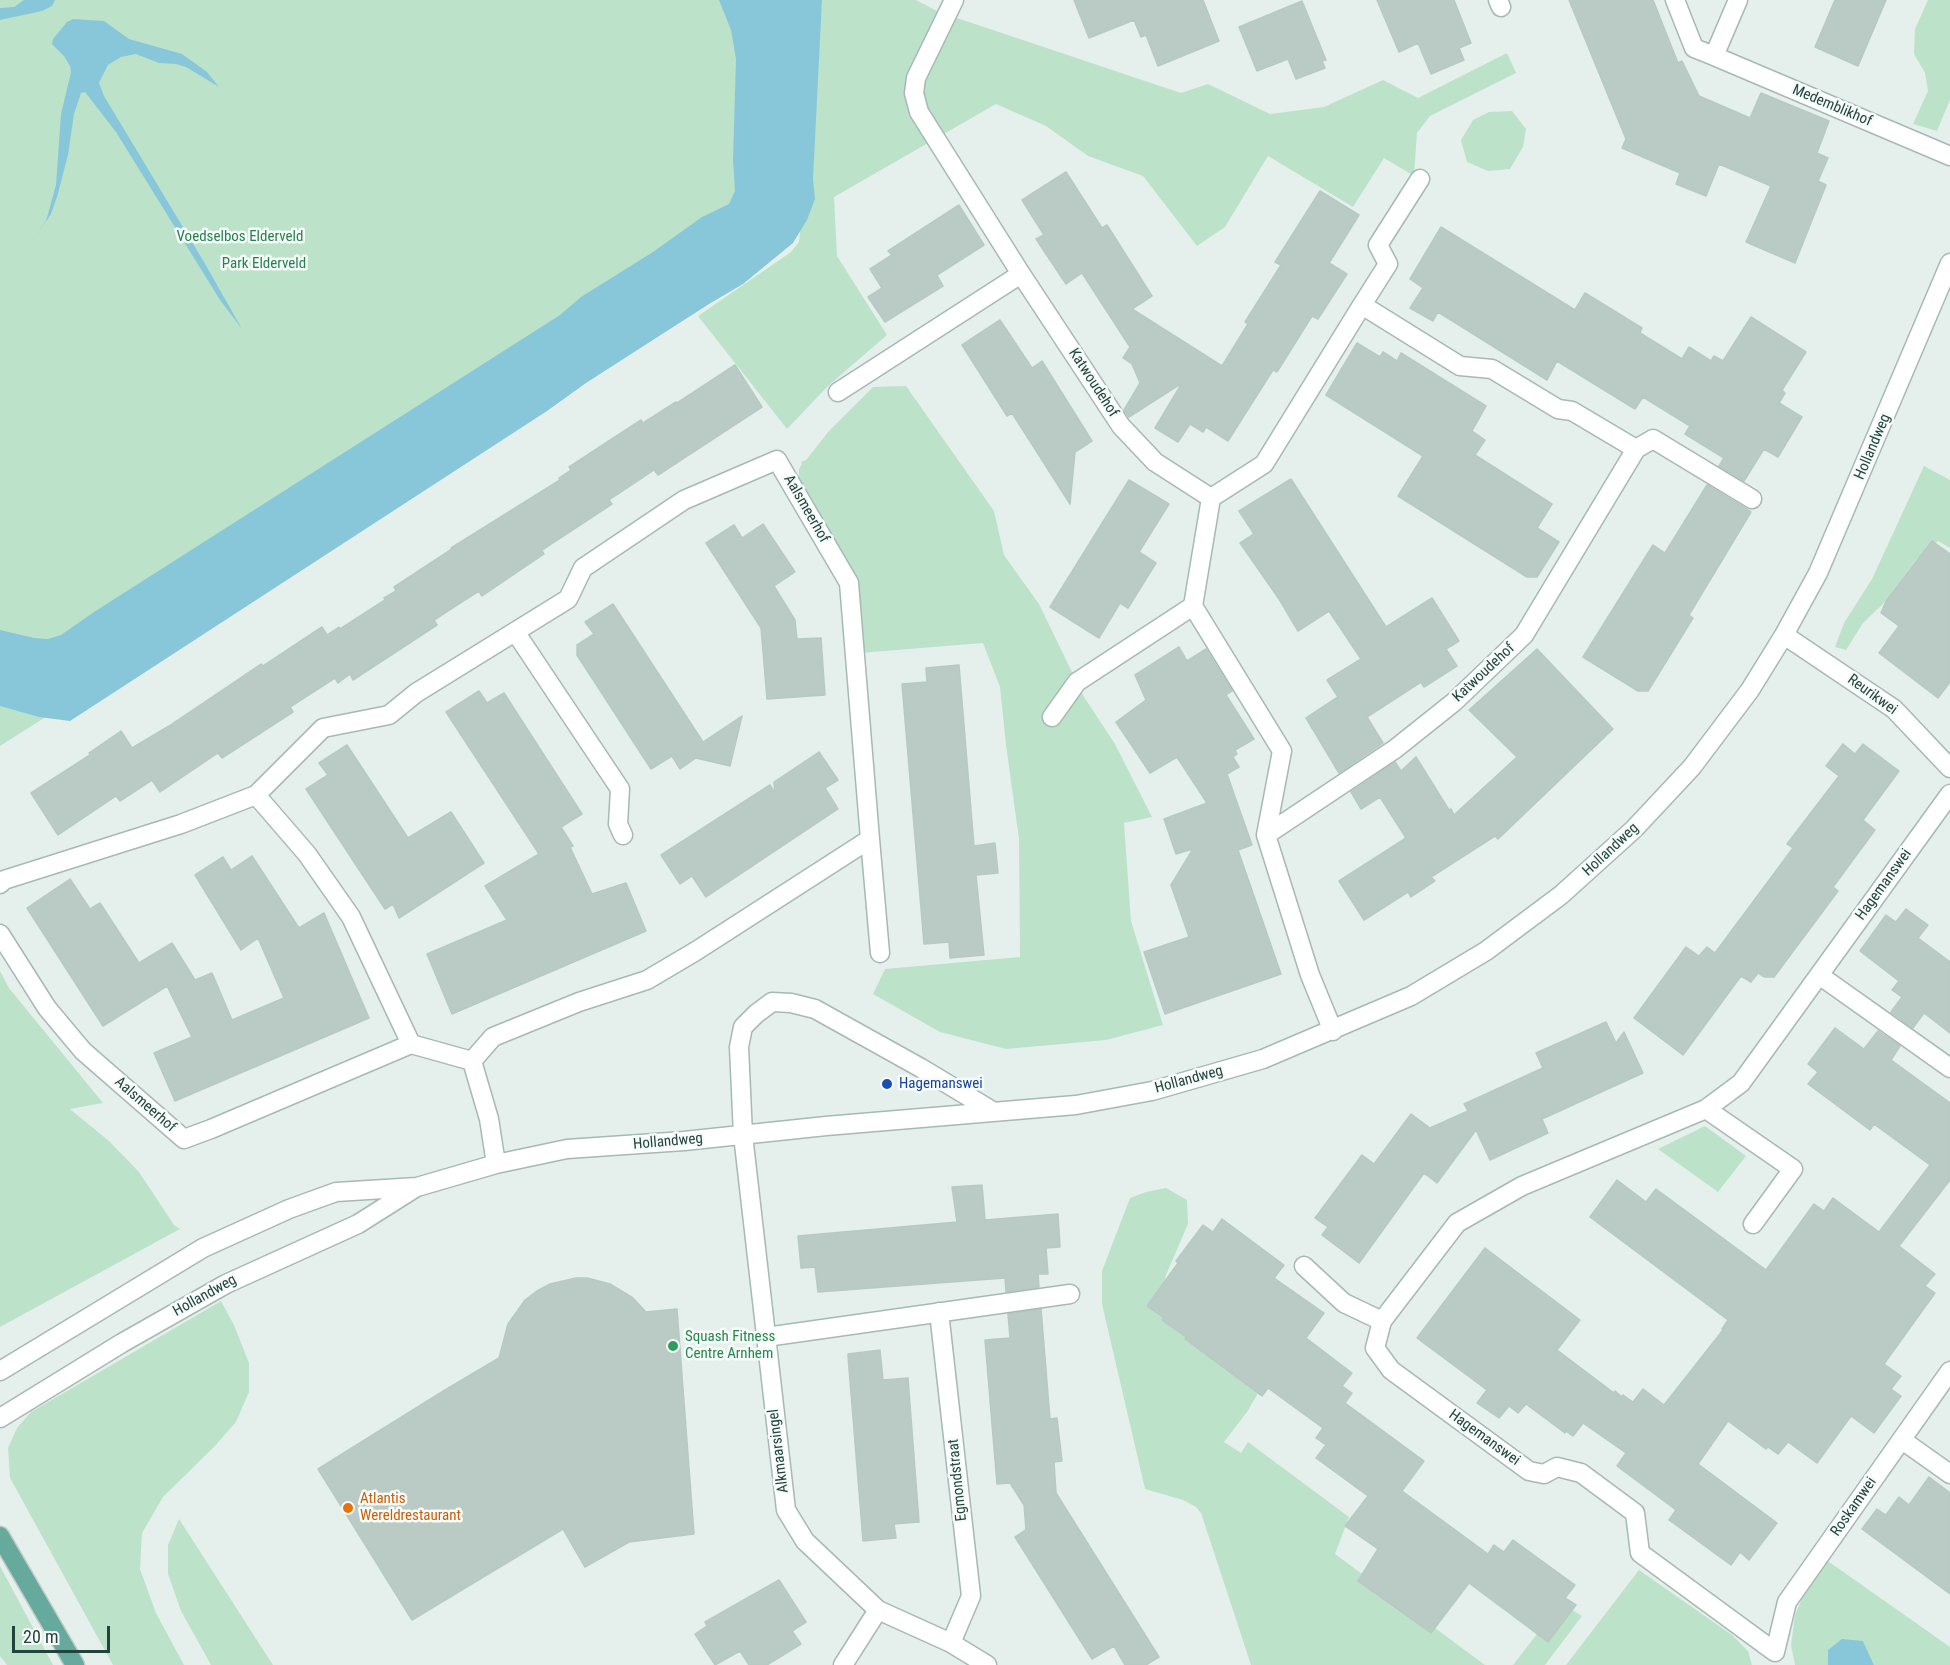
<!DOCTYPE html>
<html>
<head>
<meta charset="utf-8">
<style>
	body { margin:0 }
	#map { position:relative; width:1950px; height:1665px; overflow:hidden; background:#e5f0ec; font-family:"Roboto Condensed",sans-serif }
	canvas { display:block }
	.scale { position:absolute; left:12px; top:1626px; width:98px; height:27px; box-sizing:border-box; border:3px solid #21443d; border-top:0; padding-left:8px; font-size:18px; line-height:21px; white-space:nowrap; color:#21443d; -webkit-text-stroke:4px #f6fbf9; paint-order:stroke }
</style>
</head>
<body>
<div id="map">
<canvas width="1950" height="1665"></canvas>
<div class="scale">20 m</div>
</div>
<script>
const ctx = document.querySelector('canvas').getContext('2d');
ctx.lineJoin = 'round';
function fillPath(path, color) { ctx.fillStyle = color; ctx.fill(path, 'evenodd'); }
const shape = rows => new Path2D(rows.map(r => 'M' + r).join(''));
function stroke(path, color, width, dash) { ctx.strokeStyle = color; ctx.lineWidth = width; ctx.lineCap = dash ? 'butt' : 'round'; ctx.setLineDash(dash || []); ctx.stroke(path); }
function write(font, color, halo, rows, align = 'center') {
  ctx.font = font + ' "Roboto Condensed",sans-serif'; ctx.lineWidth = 5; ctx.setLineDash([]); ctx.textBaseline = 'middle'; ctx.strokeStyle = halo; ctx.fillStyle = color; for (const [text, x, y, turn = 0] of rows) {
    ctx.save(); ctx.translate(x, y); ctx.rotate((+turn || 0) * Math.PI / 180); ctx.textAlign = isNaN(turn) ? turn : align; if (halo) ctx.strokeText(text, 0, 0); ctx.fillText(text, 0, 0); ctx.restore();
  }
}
const green = shape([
	[0,0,812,0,793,243,0,746],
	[822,0,916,0,939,12,1181,93,1208,84,1270,114,1324,107,1383,80,1418,98,1507,53,1516,73,1430,116,1417,133,1414,176,1384,158,1353,207,1268,156,1225,227,1197,246,1143,176,1088,156,1046,126,996,104,834,197,837,256,887,335,828,386,787,429,698,316,791,252,799,242],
	[1928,0,1950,0,1950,100,1937,131,1913,124,1928,91,1925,73,1914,54,1915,29],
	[1512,111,1526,129,1523,147,1510,169,1488,171,1467,162,1461,140,1473,120,1489,112],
	[906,386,994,511,1004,555,1039,604,1084,697,1115,744,1152,817,1124,823,1131,921,1163,1025,1106,1040,1006,1049,940,1032,873,994,885,969,1020,957,1019,839,1006,745,1000,687,983,643,861,653,854,579,798,488,799,469,802,464,801,462,806,460,829,431,873,387],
	[1924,466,1950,480,1950,548,1938,541,1917,559,1882,605,1863,623,1846,650,1835,647,1844,623,1872,579],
	[0,971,9,988,103,1103,70,1109,109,1141,139,1172,174,1225,180,1229,0,1327],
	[1705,1126,1746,1156,1718,1192,1658,1149],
	[1166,1188,1187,1200,1188,1224,1166,1275,1160,1301,1264,1383,1247,1412,1224,1442,1241,1453,1248,1442,1349,1517,1335,1554,1485,1665,1251,1665,1201,1513,1196,1507,1183,1500,1145,1489,1102,1304,1102,1271,1130,1198,1146,1192],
	[221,1301,234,1325,249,1363,249,1392,236,1422,214,1447,163,1497,142,1533,140,1569,156,1613,184,1665,113,1665,10,1478,8,1448,17,1428,31,1412],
	[179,1519,273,1665,211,1665,181,1611,168,1574,168,1545],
	[1825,1559,1950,1647,1950,1665,1874,1665,1863,1641,1828,1650,1828,1665,1795,1665,1791,1645,1795,1615,1808,1584],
	[0,1566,53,1665,7,1665,0,1656],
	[1639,1570,1732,1635,1748,1651,1752,1665,1566,1665],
	[1561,1603,1582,1616,1545,1665,1513,1665]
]);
const water = shape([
	[24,0,55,0,52,6,42,11,0,20,0,8,14,7],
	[719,0,822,0,813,179,815,199,807,220,793,243,743,284,709,304,586,383,547,411,70,721,39,717,0,706,0,630,34,638,48,639,61,635,94,612,560,315,581,297,653,252,702,217,729,204,735,191,733,160,736,59,731,30],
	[73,19,104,21,129,39,182,54,207,72,219,87,186,67,176,64,159,63,136,54,121,57,108,65,99,83,104,96,204,262,242,329,220,300,116,132,85,92,81,93,74,114,68,155,57,197,51,214,33,241,46,221,56,185,61,114,71,72,70,66,64,56,52,44,53,39,67,22],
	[1842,1639,1863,1641,1874,1665,1828,1665,1828,1650]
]);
const building = shape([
	[1074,0,1203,0,1219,41,1158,66,1146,35,1141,37,1134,20,1089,38,1074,0],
	[1377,0,1454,0,1471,43,1459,48,1464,60,1431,74,1418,43,1399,52,1377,0],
	[1569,0,1653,0,1678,63,1682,61,1699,96,1750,118,1761,93,1829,121,1817,153,1828,158,1818,181,1826,185,1795,263,1746,242,1771,186,1719,164,1706,196,1676,184,1680,173,1622,148,1626,139,1569,0],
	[1835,0,1886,0,1858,66,1815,47,1835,0],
	[1302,1,1326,60,1322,61,1325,68,1296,79,1288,59,1257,71,1239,27,1302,1],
	[1066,172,1102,228,1107,225,1152,296,1132,309,1222,366,1248,324,1245,322,1281,265,1275,262,1320,191,1359,215,1329,263,1347,274,1318,319,1312,316,1277,372,1273,370,1228,441,1206,427,1203,432,1190,424,1178,442,1155,428,1182,383,1129,417,1124,410,1140,383,1132,364,1123,358,1130,347,1082,273,1066,284,1036,239,1044,235,1022,200,1066,172],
	[959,205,984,245,937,275,943,286,885,322,868,297,882,288,870,269,892,255,888,251,959,205],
	[1441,227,1575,310,1585,293,1642,328,1640,333,1682,359,1689,347,1711,361,1714,356,1723,361,1751,317,1806,352,1782,390,1785,393,1779,403,1802,417,1778,457,1764,449,1744,481,1719,466,1724,458,1685,434,1690,426,1643,397,1635,409,1557,361,1547,380,1438,312,1433,321,1410,308,1423,288,1410,279,1441,227],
	[1000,320,1032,368,1042,361,1092,441,1075,452,1070,504,1012,413,1007,416,962,345,1000,320],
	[1357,343,1380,357,1383,352,1397,361,1401,353,1486,406,1472,431,1485,440,1475,455,1552,504,1537,528,1559,542,1537,577,1527,577,1398,496,1423,456,1326,395,1357,343],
	[735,365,762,407,658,475,654,470,609,500,612,504,542,550,544,554,482,596,479,591,457,605,434,620,437,625,353,680,350,674,338,683,335,678,290,707,293,712,222,758,218,753,160,792,152,780,120,801,116,796,58,835,31,793,90,755,89,753,121,731,132,748,169,726,261,664,263,666,322,627,327,635,339,627,340,629,385,600,384,598,396,591,394,587,452,549,451,548,560,480,559,478,571,470,569,467,641,420,643,423,676,402,677,403,735,365],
	[1291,479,1386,627,1432,598,1459,641,1446,649,1457,666,1424,687,1421,682,1367,717,1383,743,1339,773,1306,718,1338,697,1327,680,1361,659,1329,611,1298,631,1279,599,1240,543,1254,534,1239,511,1291,479],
	[1129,480,1169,504,1139,552,1156,563,1128,608,1120,603,1099,638,1050,607,1129,480],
	[1707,485,1751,512,1689,615,1693,618,1648,691,1638,691,1583,657,1653,545,1665,553,1707,485],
	[763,524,795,572,774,586,795,620,797,639,821,638,825,695,767,699,761,628,706,543,734,525,742,538,763,524],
	[1932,541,1950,554,1950,682,1938,698,1879,653,1899,626,1881,613,1886,601,1932,541],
	[613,604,703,742,742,716,730,766,696,758,680,769,672,756,651,769,577,655,577,645,594,634,585,622,613,604],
	[1179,647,1187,661,1206,649,1232,691,1226,695,1254,739,1235,750,1237,754,1233,757,1239,767,1227,774,1252,845,1238,850,1281,974,1165,1014,1144,952,1189,937,1171,885,1193,849,1176,854,1164,819,1207,803,1177,757,1150,773,1116,722,1146,700,1135,675,1179,647],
	[1537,649,1613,729,1498,839,1495,836,1431,877,1435,881,1411,897,1408,892,1364,920,1339,881,1406,838,1380,797,1361,809,1351,792,1395,762,1401,771,1416,757,1449,810,1451,809,1454,815,1517,757,1469,710,1537,649],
	[959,665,974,846,995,843,998,873,976,875,984,955,950,958,949,942,924,944,902,684,927,682,926,668,959,665],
	[479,691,487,703,504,693,582,814,561,827,573,846,570,847,592,894,626,883,646,931,452,1014,427,954,507,920,485,886,539,854,446,712,479,691],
	[1843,744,1855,754,1863,744,1899,771,1863,820,1875,830,1833,887,1838,891,1774,977,1764,977,1758,973,1751,982,1741,976,1683,1055,1634,1018,1686,947,1699,956,1707,947,1715,953,1793,848,1787,844,1839,776,1826,766,1843,744],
	[347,745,408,838,451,812,484,863,399,918,393,904,385,909,306,789,328,775,319,763,347,745],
	[819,752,838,780,825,788,838,809,706,897,692,876,680,884,661,855,770,785,775,793,774,782,819,752],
	[252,856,299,928,324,913,369,1018,175,1101,154,1053,192,1037,167,986,103,1026,27,908,70,879,90,909,100,903,139,963,172,943,195,980,212,973,232,1020,284,998,258,938,241,950,195,875,223,857,231,870,252,856],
	[1906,909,1928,925,1918,938,1950,962,1950,1033,1924,1013,1913,1028,1891,1012,1902,997,1892,990,1899,981,1860,951,1886,915,1896,922,1906,909],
	[1606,1022,1616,1043,1624,1032,1643,1073,1542,1119,1548,1133,1490,1160,1476,1130,1437,1183,1424,1173,1359,1263,1322,1235,1328,1227,1315,1218,1362,1155,1374,1164,1411,1114,1430,1128,1468,1111,1464,1104,1543,1068,1536,1053,1606,1022],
	[1835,1028,1864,1049,1878,1031,1900,1046,1891,1060,1950,1103,1950,1180,1899,1246,1935,1274,1925,1286,1935,1293,1884,1364,1901,1376,1891,1389,1901,1396,1874,1433,1851,1416,1817,1463,1788,1442,1778,1454,1768,1447,1766,1449,1728,1421,1698,1464,1777,1523,1749,1560,1740,1552,1731,1565,1669,1520,1676,1510,1617,1466,1626,1453,1583,1423,1573,1436,1566,1431,1565,1433,1526,1404,1518,1413,1509,1406,1499,1418,1477,1403,1487,1390,1417,1338,1485,1248,1580,1320,1557,1350,1614,1393,1615,1391,1622,1397,1623,1395,1633,1402,1643,1389,1664,1405,1723,1330,1722,1329,1728,1320,1590,1217,1617,1180,1646,1202,1656,1189,1766,1270,1814,1204,1824,1211,1833,1198,1879,1232,1930,1165,1874,1124,1870,1130,1808,1084,1818,1072,1808,1064,1835,1028],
	[982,1185,985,1220,1058,1214,1060,1247,1046,1248,1048,1274,1038,1274,1039,1287,1006,1292,1005,1278,818,1292,815,1267,801,1268,798,1236,957,1222,952,1187,982,1185],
	[1222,1219,1284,1265,1274,1278,1324,1313,1306,1338,1352,1373,1342,1386,1352,1393,1345,1403,1424,1461,1402,1491,1488,1554,1494,1545,1504,1552,1513,1540,1575,1585,1565,1598,1576,1605,1548,1642,1469,1583,1431,1633,1358,1581,1378,1549,1345,1526,1368,1496,1316,1458,1326,1445,1316,1438,1323,1428,1268,1388,1262,1396,1185,1339,1186,1337,1162,1320,1164,1318,1147,1306,1178,1263,1176,1261,1203,1225,1213,1232,1222,1219],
	[576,1278,587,1278,610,1284,633,1298,646,1312,677,1309,694,1534,629,1542,585,1567,563,1529,412,1620,318,1469,445,1390,499,1358,508,1324,525,1300,537,1291,550,1284,576,1278],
	[1041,1309,1050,1419,1057,1418,1062,1461,1054,1462,1056,1493,1159,1657,1146,1665,1125,1665,1114,1646,1092,1659,1015,1537,1026,1530,1024,1505,1010,1483,997,1484,985,1340,1010,1338,1008,1314,1041,1309],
	[880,1350,883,1380,908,1378,919,1522,894,1524,896,1538,863,1541,848,1356,848,1354,880,1350],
	[1929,1477,1950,1493,1950,1594,1862,1529,1877,1509,1886,1515,1899,1497,1909,1505,1929,1477],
	[779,1580,806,1622,792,1631,801,1644,767,1665,749,1665,740,1651,715,1665,695,1634,707,1626,705,1622,779,1580]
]);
const minor = shape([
	[954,0,916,78,914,93,919,112,1021,274],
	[1498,0,1501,7],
	[1675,0,1694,48,1714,56],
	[1738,0,1714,56,1950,156],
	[1362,305,1388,264,1378,245,1420,179],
	[838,392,1021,274,1121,426,1155,462,1211,498,1193,606,1282,751,1266,835,1395,749,1454,702,1524,635,1636,449],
	[1211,498,1264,464,1362,305,1460,366,1492,369,1558,409,1572,411,1636,449,1653,439,1752,499],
	[516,633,620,789,618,824,623,835],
	[1784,635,1894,709,1950,768],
	[1052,717,1077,682,1193,606],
	[1950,794,1741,1083,1706,1109,1522,1186,1457,1223,1382,1321,1375,1348,1391,1370,1529,1471,1544,1474,1557,1467,1581,1473,1635,1513,1640,1553,1775,1652,1787,1602,1950,1371],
	[256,795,307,854,351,917,411,1044],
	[1266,835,1310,975,1333,1031],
	[870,839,880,953],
	[0,884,4,880,181,824,256,795,323,728,389,715,416,693,568,599,583,568,684,500,777,460,849,583,870,839,696,951,647,980,579,1002,493,1037,472,1061],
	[0,934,47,1008,83,1051,184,1139,211,1129,411,1044,472,1061],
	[1819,975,1950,1068],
	[472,1061,489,1119,496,1164],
	[1706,1109,1793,1169,1753,1224],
	[1304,1266,1344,1303,1382,1321],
	[939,1312,971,1596,951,1643],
	[766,1337,1070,1294],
	[0,1371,203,1248,289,1209,336,1192,417,1187,496,1164,567,1149,684,1141,826,1126,1076,1105,1152,1091,1263,1059,1411,996,1486,951,1561,895,1634,829,1692,767,1750,690,1784,635,1818,573,1950,263],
	[0,1418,122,1343,226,1284,358,1224,415,1188],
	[1902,1440,1950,1474],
	[843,1665,878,1610],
	[987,1665,951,1643,878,1610,805,1541,786,1510,743,1135,739,1047,743,1027,756,1014,772,1002,791,1003,815,1009,921,1068,994,1112]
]);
const major = shape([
	[0,1536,75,1665]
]);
const markers = [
	[887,1084,6,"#1a4fb4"],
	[673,1346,6,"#2e9e5b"],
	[348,1508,6,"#e8710a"]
];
const streetNames = [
	["Medemblikhof",1832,106,23],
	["Katwoudehof",1093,383,57],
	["Hollandweg",1873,447,-67],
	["Aalsmeerhof",806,509,60],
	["Katwoudehof",1484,673,-43],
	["Reurikwei",1872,695,36],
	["Hollandweg",1611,850,-43],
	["Hagemanswei",1884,885,-54],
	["Hollandweg",1189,1080,-15],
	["Aalsmeerhof",145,1105,41],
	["Hollandweg",668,1142,-5],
	["Hollandweg",205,1296,-29],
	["Hagemanswei",1484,1438,36],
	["Alkmaarsingel",779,1451,-97],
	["Egmondstraat",958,1480,-96],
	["Roskamwei",1854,1507,-55]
];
const parkNames = [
	["Voedselbos Elderveld",240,237],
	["Park Elderveld",264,264]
];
const transitNames = [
	["Hagemanswei",899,1084]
];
const leisureNames = [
	["Squash Fitness",685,1337],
	["Centre Arnhem",685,1354]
];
const foodNames = [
	["Atlantis",360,1499],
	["Wereldrestaurant",360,1516]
];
fillPath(green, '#bce3c9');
fillPath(water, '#88c7da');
fillPath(building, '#bacbc5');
stroke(building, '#b6cac3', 1.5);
stroke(minor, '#a6b9b4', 21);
stroke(major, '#c1cbc9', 21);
stroke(minor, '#fff', 18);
stroke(major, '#65aa9d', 18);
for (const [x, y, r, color] of markers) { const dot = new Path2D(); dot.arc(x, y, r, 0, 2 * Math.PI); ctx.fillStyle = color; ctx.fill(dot); stroke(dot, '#f6fbf9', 2); }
write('15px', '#21443d', '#f6fbf9', streetNames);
write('15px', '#268050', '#f6fbf9', parkNames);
write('15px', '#164399', '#f6fbf9', transitNames, 'left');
write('15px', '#27864d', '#f6fbf9', leisureNames, 'left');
write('15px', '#c56008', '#f6fbf9', foodNames, 'left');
</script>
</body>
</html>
